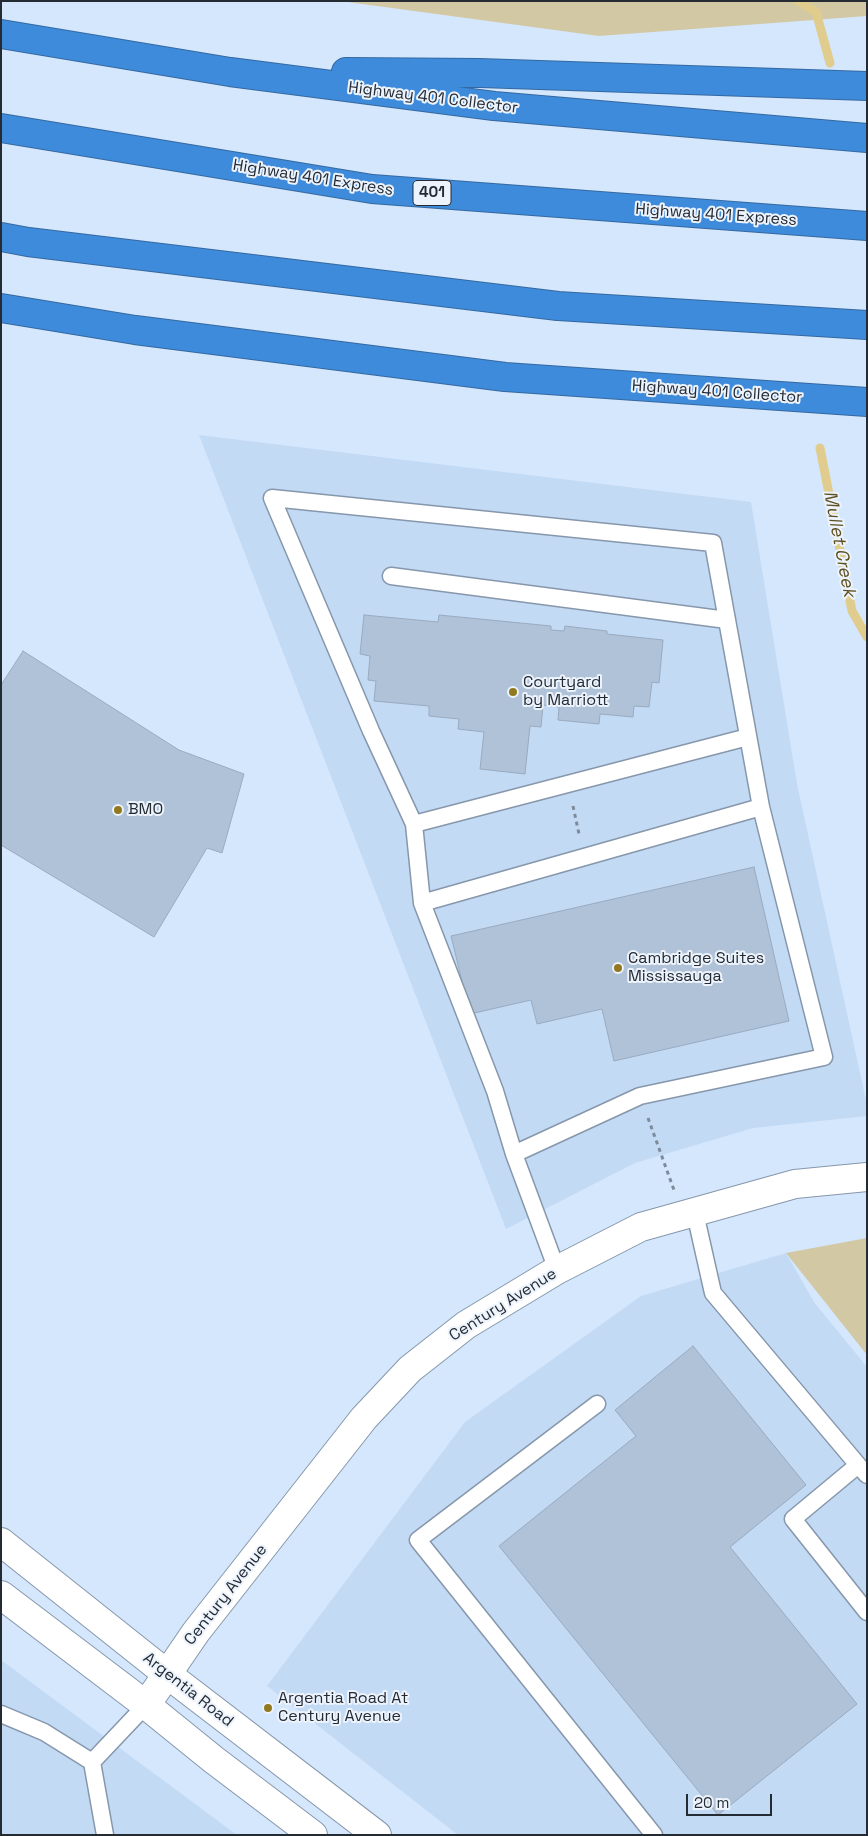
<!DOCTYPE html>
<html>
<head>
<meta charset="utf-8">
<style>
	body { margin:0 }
	#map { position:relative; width:868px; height:1836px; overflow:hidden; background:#d5e7fd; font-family:"Space Grotesk",sans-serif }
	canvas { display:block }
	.frame { position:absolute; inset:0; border:2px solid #242b33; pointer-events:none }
	.scale { position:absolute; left:686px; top:1794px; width:86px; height:22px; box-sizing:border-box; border:2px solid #242b33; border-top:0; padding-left:6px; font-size:15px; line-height:18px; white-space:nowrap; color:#242b33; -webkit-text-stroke:4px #ecf3fc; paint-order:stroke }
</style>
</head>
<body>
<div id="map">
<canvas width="868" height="1836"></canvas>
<div class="frame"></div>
<div class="scale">20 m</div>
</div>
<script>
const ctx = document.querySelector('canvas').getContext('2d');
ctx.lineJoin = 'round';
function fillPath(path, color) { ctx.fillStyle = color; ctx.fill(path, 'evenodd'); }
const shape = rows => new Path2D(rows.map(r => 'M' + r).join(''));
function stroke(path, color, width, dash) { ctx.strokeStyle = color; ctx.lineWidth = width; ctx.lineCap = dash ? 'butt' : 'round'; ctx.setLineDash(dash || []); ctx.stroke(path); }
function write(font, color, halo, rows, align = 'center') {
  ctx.font = font + ' "Space Grotesk",sans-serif'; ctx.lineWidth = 4; ctx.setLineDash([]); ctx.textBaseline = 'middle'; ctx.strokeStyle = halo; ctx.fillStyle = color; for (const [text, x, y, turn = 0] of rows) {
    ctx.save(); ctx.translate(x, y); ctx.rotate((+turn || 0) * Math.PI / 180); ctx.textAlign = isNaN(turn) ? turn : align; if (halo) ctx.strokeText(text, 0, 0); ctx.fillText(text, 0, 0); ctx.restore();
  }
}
const built = shape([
	[199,435,751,502,797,784,867,1105,867,1116,753,1128,635,1163,506,1229],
	[786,1253,814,1302,867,1367,867,1835,458,1835,267,1686,465,1422,641,1296],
	[1,1660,237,1835,1,1835]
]);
const green = shape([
	[340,1,867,1,867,16,599,36],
	[867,1238,867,1355,786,1253]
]);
const stream = shape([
	[798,1,816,12,830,63],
	[820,448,852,611,867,637]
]);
const building = shape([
	[364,615,438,622,439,615,551,626,551,630,564,631,565,626,607,631,607,634,663,640,659,683,652,682,649,707,634,706,633,717,600,714,599,724,558,720,559,707,543,705,541,727,530,726,525,774,480,769,484,732,458,729,459,719,429,716,429,706,374,701,376,681,368,680,370,656,360,654,364,615],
	[23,651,179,750,244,774,222,853,207,848,154,937,1,845,1,685,23,651],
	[754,867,789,1021,614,1061,602,1009,537,1024,531,1000,470,1014,451,936,754,867],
	[693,1346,806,1485,730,1547,857,1704,718,1815,499,1546,636,1436,615,1410,693,1346]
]);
const path = shape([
	[573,806,579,834],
	[648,1118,674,1190]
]);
const lane = shape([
	[391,576,727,620],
	[414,824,748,737],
	[422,903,761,807],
	[514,1154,640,1096,824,1057,761,807,713,543,272,498,371,731,414,824,422,903,495,1091,514,1154,557,1270],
	[695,1213,713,1293,858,1465],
	[597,1404,418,1540,654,1835],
	[867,1475,858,1465,793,1519,867,1612],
	[1,1714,44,1732,92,1762,105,1835],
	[92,1762,146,1705]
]);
const street = shape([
	[146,1705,196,1632,364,1418,410,1369,466,1325,557,1270,641,1227,795,1184,867,1177]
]);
const secondary = shape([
	[1,1542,167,1674,377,1835],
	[1,1595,146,1705,214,1760,313,1835]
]);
const highway = shape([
	[1,34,230,72,494,106,867,138],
	[346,72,480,73,867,86],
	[1,128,372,189,867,226],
	[1,237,28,242,558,306,867,325],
	[1,308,135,330,505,377,867,402]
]);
const markers = [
	[513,692,5,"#91791f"],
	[118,810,5,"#91791f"],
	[618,968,5,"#91791f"],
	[268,1708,5,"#91791f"]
];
const shields = [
	[432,193,38]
];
const shieldNames = [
	["401",432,193]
];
const streetNames = [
	["Highway 401 Collector",433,98,7],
	["Highway 401 Express",313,178,9],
	["Highway 401 Express",716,215,4],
	["Highway 401 Collector",717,392,4],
	["Century Avenue",503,1305,-32],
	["Century Avenue",226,1595,-52],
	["Argentia Road",188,1690,38]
];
const poiNames = [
	["Courtyard",523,683],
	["by Marriott",523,701],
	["BMO",128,810],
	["Cambridge Suites",628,959],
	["Mississauga",628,977],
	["Argentia Road At",278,1699],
	["Century Avenue",278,1717]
];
const waterNames = [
	["Mullet Creek",839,544,79]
];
fillPath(built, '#c3daf5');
fillPath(green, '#d3c8a4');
stroke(stream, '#e0cd8e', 9);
fillPath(building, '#b0c2d7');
stroke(building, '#99abc0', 1);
stroke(lane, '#8697ab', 19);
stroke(street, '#8697ab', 30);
stroke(secondary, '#8697ab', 30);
stroke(highway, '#3569a0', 30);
stroke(path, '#7e8b9a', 3, [4, 4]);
stroke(lane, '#fff', 16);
stroke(street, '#fff', 28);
stroke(secondary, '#fff', 28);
stroke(highway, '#3e8bdb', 28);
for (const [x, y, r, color] of markers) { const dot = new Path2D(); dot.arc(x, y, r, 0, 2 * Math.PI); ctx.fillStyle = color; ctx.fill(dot); stroke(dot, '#ecf3fc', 2); }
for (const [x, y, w] of shields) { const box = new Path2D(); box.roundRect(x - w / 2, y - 12.5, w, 25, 4); ctx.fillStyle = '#ecf3fc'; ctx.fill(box); stroke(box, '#242b33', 1); }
write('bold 15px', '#242b33', null, shieldNames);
write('16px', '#242b33', '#ecf3fc', streetNames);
write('16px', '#242b33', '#ecf3fc', poiNames, 'left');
write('italic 18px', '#5e5020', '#ecf3fc', waterNames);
</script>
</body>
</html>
